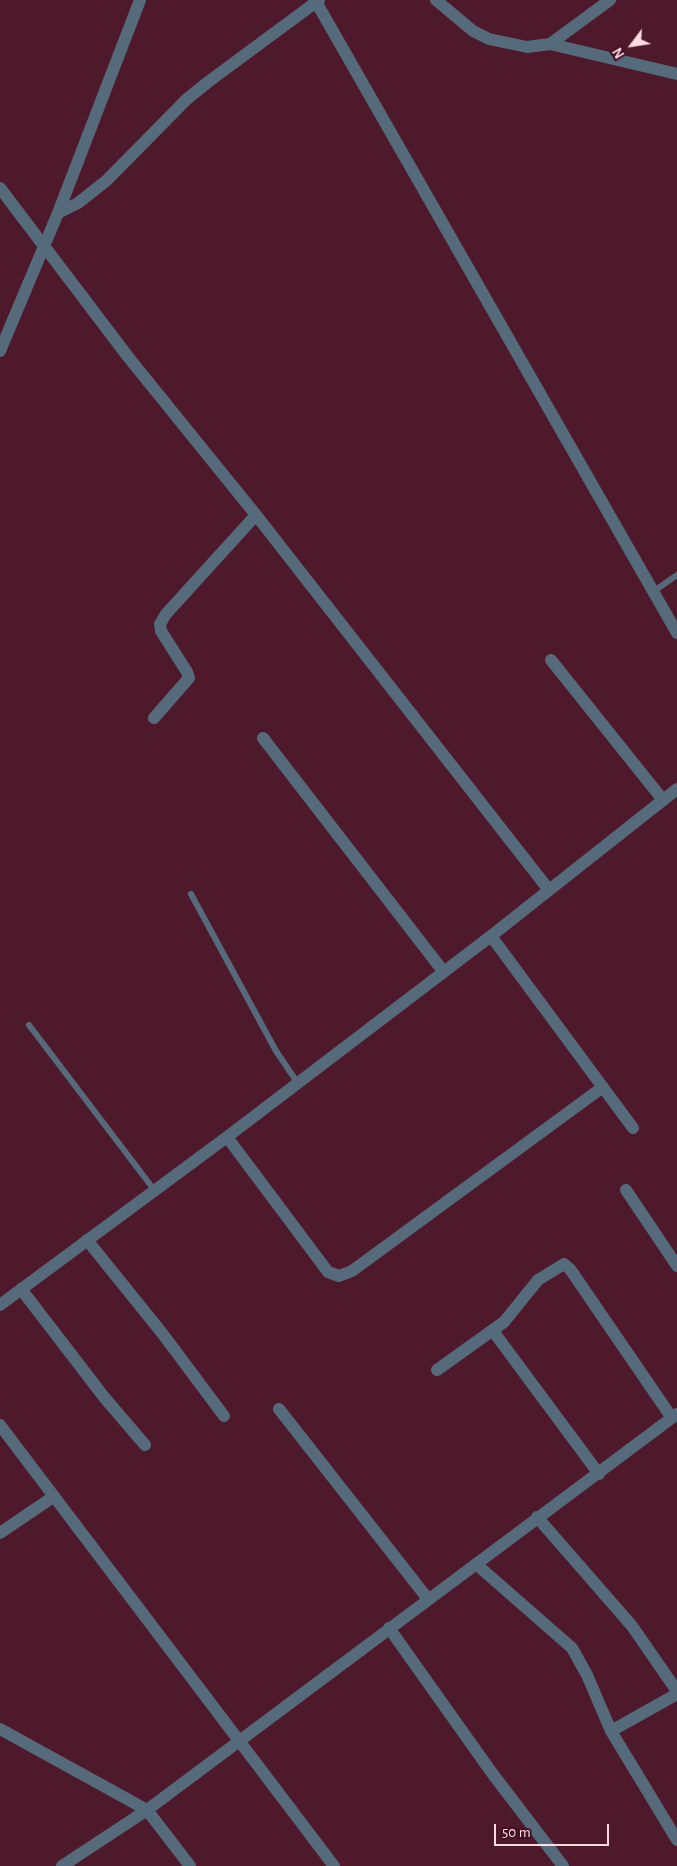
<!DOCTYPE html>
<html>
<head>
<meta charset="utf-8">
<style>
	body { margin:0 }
	#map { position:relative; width:677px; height:1866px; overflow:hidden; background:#4e1a2b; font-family:"Alegreya Sans",sans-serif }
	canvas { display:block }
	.north { position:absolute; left:607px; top:20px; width:50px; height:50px; -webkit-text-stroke:4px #421021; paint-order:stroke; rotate:239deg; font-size:14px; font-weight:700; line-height:20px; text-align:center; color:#ffdce4 }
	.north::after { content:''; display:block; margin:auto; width:18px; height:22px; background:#ffdce4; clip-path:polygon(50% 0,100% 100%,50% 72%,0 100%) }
	.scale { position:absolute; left:494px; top:1824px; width:115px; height:22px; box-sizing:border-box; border:2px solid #ffdce4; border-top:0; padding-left:6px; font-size:15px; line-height:18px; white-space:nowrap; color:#ffdce4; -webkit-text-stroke:4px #421021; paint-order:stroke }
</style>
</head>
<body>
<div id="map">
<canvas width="677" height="1866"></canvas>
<div class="north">N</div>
<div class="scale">50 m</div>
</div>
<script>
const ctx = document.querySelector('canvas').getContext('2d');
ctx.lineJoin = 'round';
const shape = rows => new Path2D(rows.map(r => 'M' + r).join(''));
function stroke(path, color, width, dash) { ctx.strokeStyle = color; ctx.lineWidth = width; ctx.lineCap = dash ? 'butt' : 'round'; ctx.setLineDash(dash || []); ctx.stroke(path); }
const service = shape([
	[654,591,677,575],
	[191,894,276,1051,297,1082],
	[29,1025,155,1191]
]);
const minor = shape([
	[315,0,677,633],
	[436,0,473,31,489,39,527,47,550,44,677,74],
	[550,44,610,0],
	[0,188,129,358,256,515,549,890],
	[58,213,78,203,106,181,187,99,208,82,319,0],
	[551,660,663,800],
	[154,718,189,678,187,672,161,631,160,624,166,614,256,515],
	[263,738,443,971],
	[491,936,633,1128],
	[227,1137,328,1272,339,1276,352,1271,603,1087],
	[626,1190,677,1266],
	[87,1240,162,1333,224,1416],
	[21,1289,104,1397,145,1445],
	[0,1305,227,1137,491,936,677,789],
	[493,1331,599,1474],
	[437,1370,504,1322,538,1280,564,1264,570,1269,672,1418],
	[279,1409,428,1599],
	[0,1425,334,1866],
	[537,1517,632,1626,677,1691],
	[0,1533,53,1497],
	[476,1564,572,1648,587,1675,611,1731,677,1840],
	[389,1628,492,1773,563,1866],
	[0,1729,147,1810,190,1866],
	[611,1731,677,1694],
	[62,1866,147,1810,677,1414]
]);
const tertiary = shape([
	[0,351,58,213,140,0]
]);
stroke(service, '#556a7a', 6);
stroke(minor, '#556a7a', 12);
stroke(tertiary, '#556a7a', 12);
</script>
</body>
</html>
